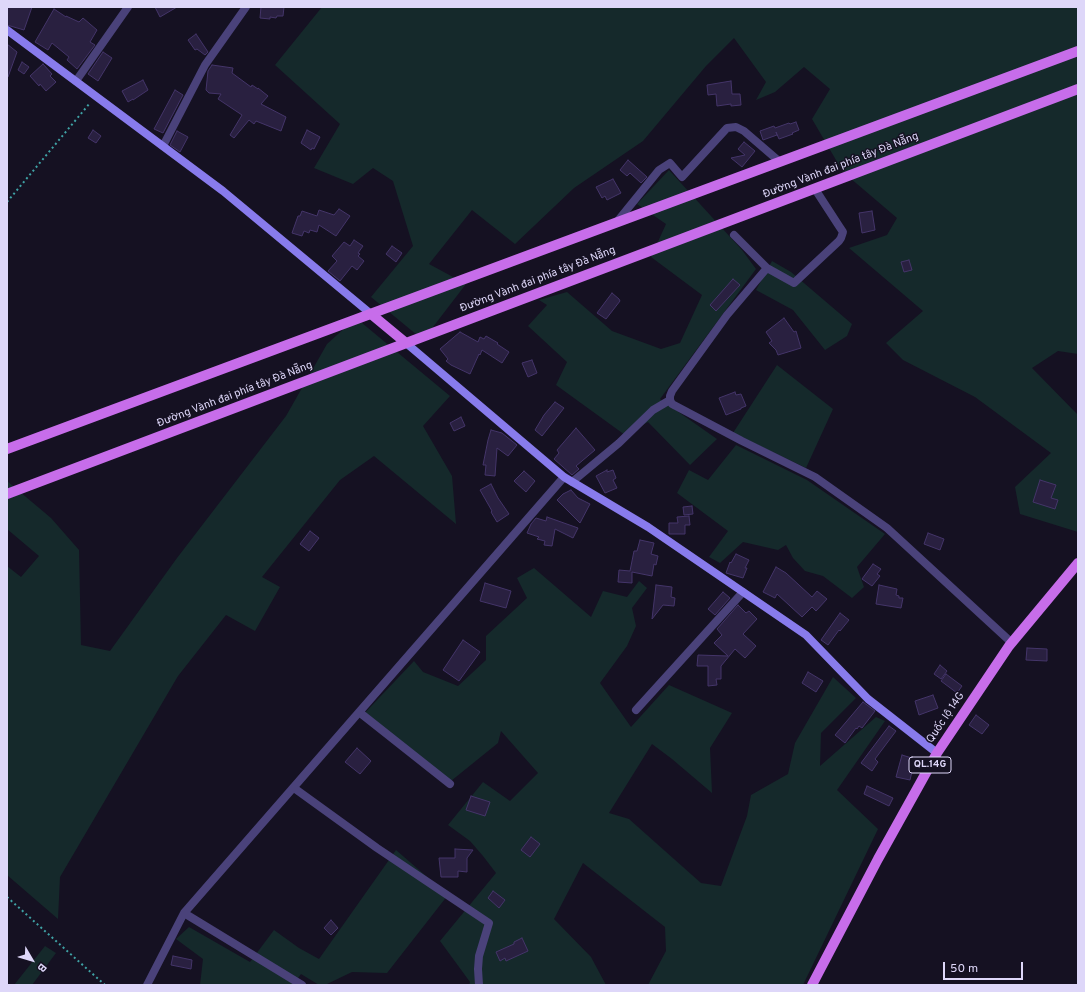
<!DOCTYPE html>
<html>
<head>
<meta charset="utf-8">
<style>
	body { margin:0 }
	#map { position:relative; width:1085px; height:992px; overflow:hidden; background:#151122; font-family:Overpass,sans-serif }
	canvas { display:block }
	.frame { position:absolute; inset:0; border:8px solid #ded7f9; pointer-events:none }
	.north { position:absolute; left:12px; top:940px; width:40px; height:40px; -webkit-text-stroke:3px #151122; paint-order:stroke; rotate:128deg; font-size:11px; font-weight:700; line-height:16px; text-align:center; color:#ded7f9 }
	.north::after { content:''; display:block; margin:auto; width:14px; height:18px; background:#ded7f9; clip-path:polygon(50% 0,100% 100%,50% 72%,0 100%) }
	.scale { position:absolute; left:943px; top:962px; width:80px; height:18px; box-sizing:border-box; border:2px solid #ded7f9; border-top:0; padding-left:5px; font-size:12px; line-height:14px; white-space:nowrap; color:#ded7f9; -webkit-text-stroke:3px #151122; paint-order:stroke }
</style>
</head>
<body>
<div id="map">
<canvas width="1085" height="992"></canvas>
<div class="frame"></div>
<div class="north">B</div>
<div class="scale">50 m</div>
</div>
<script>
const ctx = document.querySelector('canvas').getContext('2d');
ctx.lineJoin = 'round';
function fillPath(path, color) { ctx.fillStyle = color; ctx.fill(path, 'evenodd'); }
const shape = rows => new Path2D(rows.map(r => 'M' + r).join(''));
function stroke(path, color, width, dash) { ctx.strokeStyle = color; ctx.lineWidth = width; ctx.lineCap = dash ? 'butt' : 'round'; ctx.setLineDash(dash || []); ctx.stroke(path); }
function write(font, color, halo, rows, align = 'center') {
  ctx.font = font + ' Overpass,sans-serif'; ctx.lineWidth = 3; ctx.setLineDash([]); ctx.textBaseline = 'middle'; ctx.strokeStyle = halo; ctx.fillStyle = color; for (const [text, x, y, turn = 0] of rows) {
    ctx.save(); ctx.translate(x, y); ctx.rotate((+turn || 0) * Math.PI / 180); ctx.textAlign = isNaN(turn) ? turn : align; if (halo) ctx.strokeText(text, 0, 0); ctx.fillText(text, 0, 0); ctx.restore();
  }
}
const green = shape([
	[322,7,1078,7,1078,354,1058,351,1032,368,1078,415,1078,532,1020,514,1015,487,1051,453,975,397,903,360,886,343,923,311,849,248,887,235,897,218,843,172,812,119,830,89,804,67,775,92,756,100,766,82,734,38,706,66,643,141,574,188,515,244,472,210,429,264,466,284,423,340,371,297,413,246,393,181,373,168,353,184,314,168,340,124,275,65],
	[669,170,742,250,756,269,660,399,717,439,690,465,648,422,625,435,556,385,567,362,528,326,547,305,539,300,567,292,612,331,661,349,680,343,702,295,651,257,666,224,637,204],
	[772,261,791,272,852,324,847,336,825,350,793,310,756,290],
	[356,318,450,396,423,426,452,476,456,524,374,456,340,480,262,577,280,587,255,631,226,615,178,676,60,877,58,919,7,875,7,566,21,577,39,556,7,529,7,481,51,518,79,550,81,645,110,651,177,558,286,416,327,344],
	[777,365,833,409,806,468,733,433],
	[736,445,807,480,885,534,857,567,864,587,852,598,823,576,805,571,793,558,786,545,778,550,743,542,720,563,709,557,728,531,677,493,689,470,708,480],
	[534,568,591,617,603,591,627,597,639,581,647,588,632,608,636,626,627,646,600,683,631,727,669,685,732,713,710,748,712,793,672,759,652,744,609,813,629,819,701,883,721,886,747,816,751,795,788,774,795,743,833,677,856,698,821,733,820,766,876,717,885,721,837,790,878,829,803,985,648,985,666,951,665,927,583,863,554,919,591,957,606,985,469,985,470,982,440,941,496,873,483,856,470,841,448,825,483,782,510,801,538,773,501,731,498,743,451,781,360,718,414,661,423,672,458,686,486,660,486,636,527,598,517,578],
	[396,850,448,895,387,973,352,972,325,985,319,985,301,974,293,985,200,985,203,959,176,939,189,927,250,962,274,930,299,948,319,959],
	[45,946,56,953,32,985,14,985]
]);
const building = shape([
	[7,7,32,7,24,30,7,25,7,7],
	[155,7,177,7,160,17,155,7],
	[261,7,284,7,283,16,277,16,276,18,270,17,270,19,260,18,261,7],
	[54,9,66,17,66,16,79,22,83,18,97,30,90,42,95,45,77,69,67,60,69,57,52,43,48,50,35,42,54,9],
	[196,34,208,52,205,55,197,49,195,50,188,40,196,34],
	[7,44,17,52,8,77,7,76,7,44],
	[103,52,112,58,98,81,88,74,103,52],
	[22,62,29,67,24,74,18,70,22,62],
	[43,64,52,74,50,76,56,82,46,91,40,84,39,86,30,76,43,64],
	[212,65,233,68,232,73,251,87,252,85,258,89,258,88,268,96,261,104,286,117,281,131,256,121,254,124,249,120,234,138,230,135,242,115,218,99,221,94,209,93,206,90,208,71,212,65],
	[143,80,148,90,133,100,133,99,128,102,122,91,143,80],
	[731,81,732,94,740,94,741,105,731,106,731,104,717,106,716,94,708,95,707,85,731,81],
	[175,90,183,95,163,133,154,129,175,90],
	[796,122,799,130,792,133,793,134,779,139,776,132,777,135,763,140,760,131,774,126,775,128,789,123,790,124,796,122],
	[93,130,101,136,96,143,88,138,93,130],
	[307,130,320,137,314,149,312,148,311,150,301,143,307,130],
	[177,131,188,137,180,152,170,145,177,131],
	[744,142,755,151,742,167,731,158,745,155,738,149,744,142],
	[628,160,647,177,641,183,630,173,627,176,620,170,628,160],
	[613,179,621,193,607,200,605,196,602,198,596,187,613,179],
	[339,209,350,216,336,236,319,225,317,232,310,230,309,233,304,231,302,236,292,233,298,216,300,216,302,211,317,216,319,210,334,215,339,209],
	[872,211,875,230,862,233,859,213,872,211],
	[354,240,363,246,358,253,360,254,358,256,364,261,357,270,352,266,340,281,328,271,337,261,332,256,344,242,350,246,354,240],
	[392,246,402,253,396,262,386,254,392,246],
	[909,260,912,270,904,272,901,262,909,260],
	[733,279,740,285,716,311,710,305,733,279],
	[612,293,619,299,620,301,606,319,597,313,612,293],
	[784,318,794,332,796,331,801,348,778,355,776,350,769,343,772,341,766,332,784,318],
	[460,332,478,342,480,337,484,339,486,336,498,343,497,344,509,352,502,363,482,350,480,355,479,354,470,374,451,365,446,361,448,359,440,349,460,332],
	[532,360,537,373,528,377,522,363,532,360],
	[735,392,736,395,741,394,746,406,741,408,741,409,726,415,719,398,735,392],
	[555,402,564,408,542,436,535,430,544,415,555,402],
	[461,417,465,426,454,431,450,423,461,417],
	[576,428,595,450,576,466,579,469,572,475,554,459,559,453,557,450,576,428],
	[491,430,502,433,517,445,508,456,497,448,495,476,485,475,486,465,483,465,488,440,491,430],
	[607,470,607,472,613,470,616,478,613,480,617,488,605,493,596,476,607,470],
	[524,471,535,481,526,492,514,481,524,471],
	[1040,480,1056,485,1051,498,1058,500,1055,509,1033,502,1040,480],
	[491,484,498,498,509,514,497,522,491,512,492,511,480,490,491,484],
	[571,490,578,498,590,504,580,523,557,500,563,494,571,490],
	[692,506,693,514,684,515,683,507,692,506],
	[689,516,690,525,685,525,685,534,669,534,669,523,678,523,677,517,689,516],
	[547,517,578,528,573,538,555,529,552,546,544,545,545,541,537,539,539,537,527,533,531,524,536,518,546,521,547,517],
	[310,531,319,538,309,551,300,544,310,531],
	[928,533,944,539,940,550,924,544,928,533],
	[640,540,654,543,651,554,658,556,656,565,654,564,652,576,632,572,632,583,618,582,619,570,630,571,634,551,637,551,640,540],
	[736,554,749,560,745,568,747,568,743,578,726,573,730,562,731,563,736,554],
	[873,564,881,569,877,574,880,576,872,586,862,579,873,564],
	[776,567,786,573,812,597,817,591,827,599,816,611,812,607,802,617,777,594,775,598,763,592,776,567],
	[485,583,511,591,506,608,480,601,485,583],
	[656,585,672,587,671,597,675,598,674,606,663,605,652,619,656,585],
	[879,585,897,589,896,595,899,596,899,598,903,598,901,608,876,604,879,585],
	[723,592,730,598,715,615,708,609,723,592],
	[738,605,746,613,749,611,757,619,743,634,756,646,745,658,735,649,721,666,721,679,716,679,717,685,708,686,708,666,697,666,698,655,728,656,714,643,722,635,717,629,738,605],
	[840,613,849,620,840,631,839,630,828,645,821,640,840,613],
	[463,640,480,652,459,681,443,670,463,640],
	[1027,648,1047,649,1047,661,1026,660,1027,648],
	[940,665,947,671,941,679,934,674,940,665],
	[808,672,823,681,816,692,802,683,808,672],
	[946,674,962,686,957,693,941,681,946,674],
	[933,695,938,708,919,715,915,701,933,695],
	[863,702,875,711,862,728,859,726,857,729,856,728,845,743,835,735,863,702],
	[976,715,989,725,982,734,969,725,976,715],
	[889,726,896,731,875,759,878,762,872,771,861,763,889,726],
	[357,748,371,761,360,774,345,762,357,748],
	[902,755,915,759,910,780,896,777,902,755],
	[867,786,893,798,889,806,864,794,867,786],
	[471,796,490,802,485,816,466,810,471,796],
	[531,837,540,844,530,857,521,850,531,837],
	[455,849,473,850,467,858,467,872,458,871,458,877,441,877,439,858,455,858,455,849],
	[493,891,505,900,499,908,488,898,493,891],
	[331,920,338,928,331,935,324,928,331,920],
	[522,938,528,951,506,961,505,958,500,961,496,952,514,944,514,942,522,938],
	[173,956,192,960,191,969,171,965,173,956]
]);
const path = shape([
	[7,202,90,103],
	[7,897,105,985]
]);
const street = shape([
	[76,81,128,7],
	[163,146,205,65,246,7],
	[616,223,659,170,670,163,682,177,727,128,736,127,744,131,780,162],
	[734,235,767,268,794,283,839,241,841,238,843,232,839,226,815,189],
	[767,268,727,315,672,391,670,396,670,400,672,404,742,441,815,477,887,528,1012,643],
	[572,482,619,443,653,410,670,400],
	[636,710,743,592],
	[359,712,450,784],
	[294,788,377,848,489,923,479,956,478,969,479,985],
	[184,913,302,985],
	[147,985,184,913,564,477]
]);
const secondary = shape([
	[7,30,223,191,371,314],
	[406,343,564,477,648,527,806,635,868,699,937,753]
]);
const primary = shape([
	[371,314,406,343],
	[7,449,1078,51],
	[7,494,1078,89],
	[812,985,878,859,937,753,1009,646,1078,563]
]);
const shields = [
	[930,765,42]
];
const shieldNames = [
	["QL.14G",930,765]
];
const streetNames = [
	["Đường Vành đai phía tây Đà Nẵng",841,166,-21],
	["Đường Vành đai phía tây Đà Nẵng",538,280,-21],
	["Đường Vành đai phía tây Đà Nẵng",235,395,-21],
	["Quốc lộ 14G",946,718,-56]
];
fillPath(green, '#15292b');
fillPath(building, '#292040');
stroke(building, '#443569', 1);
stroke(path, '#3fa2a5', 2, [2, 3]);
stroke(street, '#4a427a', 8);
stroke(secondary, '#887bec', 8);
stroke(primary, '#c76dea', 10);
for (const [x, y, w] of shields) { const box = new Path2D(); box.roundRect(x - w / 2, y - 8, w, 16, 3); ctx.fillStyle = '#151122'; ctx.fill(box); stroke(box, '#ded7f9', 1); }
write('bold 10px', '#ded7f9', null, shieldNames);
write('11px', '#ded7f9', '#151122', streetNames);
</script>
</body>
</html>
